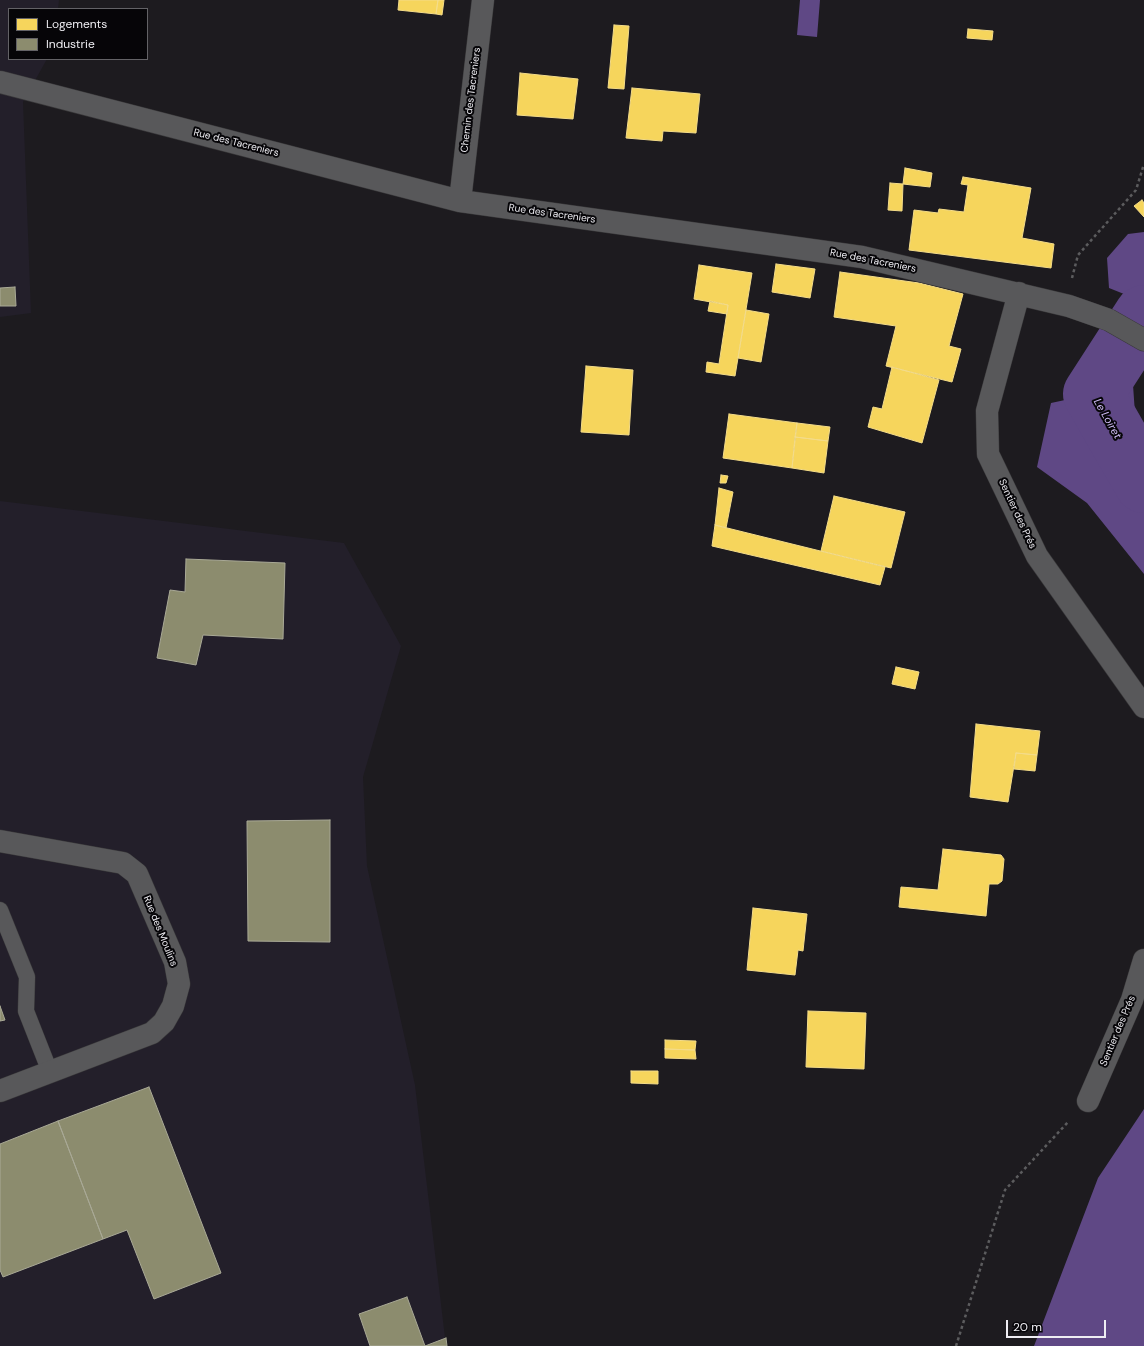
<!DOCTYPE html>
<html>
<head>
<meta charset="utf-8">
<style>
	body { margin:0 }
	#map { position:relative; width:1144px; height:1346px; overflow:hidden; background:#1d1b1f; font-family:"DM Sans",sans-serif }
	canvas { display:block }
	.legend { position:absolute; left:8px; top:8px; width:140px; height:52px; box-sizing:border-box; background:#060508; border:1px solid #636266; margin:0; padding:5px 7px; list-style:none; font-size:12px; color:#eeedf2 }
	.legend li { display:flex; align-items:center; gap:8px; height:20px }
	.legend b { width:20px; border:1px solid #636266 }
	.scale { position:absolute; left:1006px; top:1320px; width:100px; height:18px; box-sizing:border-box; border:2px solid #eeedf2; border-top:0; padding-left:5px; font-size:12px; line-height:14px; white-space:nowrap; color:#eeedf2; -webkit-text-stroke:3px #060508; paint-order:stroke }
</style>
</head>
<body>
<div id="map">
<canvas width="1144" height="1346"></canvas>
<ul class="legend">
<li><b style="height:11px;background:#f6d55c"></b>Logements</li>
<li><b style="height:11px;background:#8c8c6e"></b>Industrie</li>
</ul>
<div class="scale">20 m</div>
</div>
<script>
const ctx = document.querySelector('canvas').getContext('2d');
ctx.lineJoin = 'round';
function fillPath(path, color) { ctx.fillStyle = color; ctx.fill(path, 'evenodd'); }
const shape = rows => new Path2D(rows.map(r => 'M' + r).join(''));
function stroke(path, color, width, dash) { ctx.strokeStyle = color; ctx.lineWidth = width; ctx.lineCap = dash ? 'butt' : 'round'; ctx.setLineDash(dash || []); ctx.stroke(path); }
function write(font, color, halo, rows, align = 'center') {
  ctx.font = font + ' "DM Sans",sans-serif'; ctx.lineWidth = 4; ctx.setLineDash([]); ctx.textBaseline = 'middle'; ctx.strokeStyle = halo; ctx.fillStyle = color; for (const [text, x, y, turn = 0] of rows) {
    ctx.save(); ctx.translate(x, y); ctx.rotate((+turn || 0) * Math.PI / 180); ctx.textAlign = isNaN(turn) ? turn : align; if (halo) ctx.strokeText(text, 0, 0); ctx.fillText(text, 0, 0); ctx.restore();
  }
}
const built = shape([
	[0,0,59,0,58,9,9,9,9,59,47,59,23,102,31,313,0,317],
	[0,501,344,543,401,646,363,777,367,866,415,1085,446,1346,0,1346]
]);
const water = shape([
	[800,0,820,0,817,37,797,35],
	[1144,232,1144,306,1134,298,1109,288,1107,258,1128,234],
	[1131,356,1136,428,1144,440,1144,574,1087,503,1037,467,1051,403,1093,394,1095,362],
	[1144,1109,1144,1346,1034,1346,1098,1178]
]);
const homes = shape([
	[399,0,438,0,436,14,398,10,399,0],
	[438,0,444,0,442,15,436,14,438,0],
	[614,25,629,26,624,89,608,88,614,25],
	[968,29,993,31,992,40,967,38,968,29],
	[520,73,578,79,573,119,517,115,520,73],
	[632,88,700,94,696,133,663,131,662,141,626,138,632,88],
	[905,168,932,173,930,187,903,184,905,168],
	[963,177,1031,188,1022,238,1054,244,1051,268,909,250,914,210,938,213,939,209,964,212,968,185,961,184,963,177],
	[890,183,903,184,902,211,888,210,890,183],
	[1142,200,1144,203,1144,217,1134,206,1142,200],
	[776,264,815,269,810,298,772,292,776,264],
	[699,265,752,273,735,376,706,372,707,362,719,364,728,305,694,299,699,265],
	[840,272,919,283,963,294,949,346,961,349,952,382,886,366,896,326,834,317,840,272],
	[710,301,728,305,727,314,708,311,710,301],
	[746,310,769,314,761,362,738,358,746,310],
	[586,366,633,370,629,435,581,432,586,366],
	[892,367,939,380,922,443,868,427,873,407,882,409,892,367],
	[729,414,797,423,792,468,723,458,729,414],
	[797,423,830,427,828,441,795,437,797,423],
	[795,437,828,441,824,473,792,468,795,437],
	[721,475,728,476,726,483,720,483,721,475],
	[719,488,733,492,726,528,715,525,719,488],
	[834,496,905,512,891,568,821,551,834,496],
	[715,525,885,567,880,585,712,546,715,525],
	[896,667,919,672,915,689,892,684,896,667],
	[976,724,1040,731,1037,755,1016,753,1008,802,970,797,976,724],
	[1016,753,1037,755,1035,771,1014,769,1016,753],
	[943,849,1001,855,1004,859,1002,881,998,884,989,884,986,916,899,907,901,887,938,890,943,849],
	[753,908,807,914,803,951,798,950,795,975,747,970,753,908],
	[808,1011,866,1013,864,1069,806,1067,808,1011],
	[665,1040,696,1041,695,1050,665,1049,665,1040],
	[665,1049,695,1050,696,1059,665,1058,665,1049],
	[631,1071,658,1071,658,1084,631,1083,631,1071]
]);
const industry = shape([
	[15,287,16,306,0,306,0,288,15,287],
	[186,559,285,563,283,639,203,635,196,665,157,658,170,590,185,592,186,559],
	[330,820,330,942,248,941,247,821,330,820],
	[0,1006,5,1020,0,1021,0,1006],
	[149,1087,221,1273,154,1299,127,1230,103,1239,58,1121,149,1087],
	[58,1121,103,1239,3,1277,0,1270,0,1144,58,1121],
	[407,1297,425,1346,370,1346,359,1314,407,1297],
	[446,1338,447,1346,425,1346,446,1338]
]);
const river = shape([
	[1144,315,1093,394,1144,483]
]);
const path = shape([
	[1072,278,1078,255,1136,190,1144,164],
	[956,1346,1005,1190,1069,1121]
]);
const lane = shape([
	[0,910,27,977,26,1011,50,1072]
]);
const street = shape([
	[0,82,460,201,862,257,1069,306,1109,320,1144,340],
	[460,201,483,0],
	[1019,293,987,411,988,454,1037,556,1144,707],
	[0,841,123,863,137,874,175,962,179,984,173,1006,164,1022,152,1033,0,1091],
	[1088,1101,1132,1000,1144,960]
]);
const streetNames = [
	["Chemin des Tacreniers",471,100,-83],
	["Rue des Tacreniers",236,143,14],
	["Rue des Tacreniers",552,214,8],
	["Rue des Tacreniers",873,261,11],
	["Sentier des Prés",1017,514,65],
	["Rue des Moulins",160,931,68],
	["Sentier des Prés",1118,1031,-67]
];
const waterNames = [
	["Le Loiret",1107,419,60]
];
fillPath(built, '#231f2a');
fillPath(water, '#5f4885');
fillPath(homes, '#f6d55c');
stroke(homes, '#f4dc89', 1);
fillPath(industry, '#8c8c6e');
stroke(industry, '#a9a996', 1);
stroke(river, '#5f4885', 60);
stroke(lane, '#39383a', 17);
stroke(street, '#39383a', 23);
stroke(path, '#5c5c5e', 2.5, [3, 3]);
stroke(lane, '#58585a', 16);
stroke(street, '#58585a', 22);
write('10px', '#eeedf2', '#060508', streetNames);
write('italic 11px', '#cebbf4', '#060508', waterNames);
</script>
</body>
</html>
